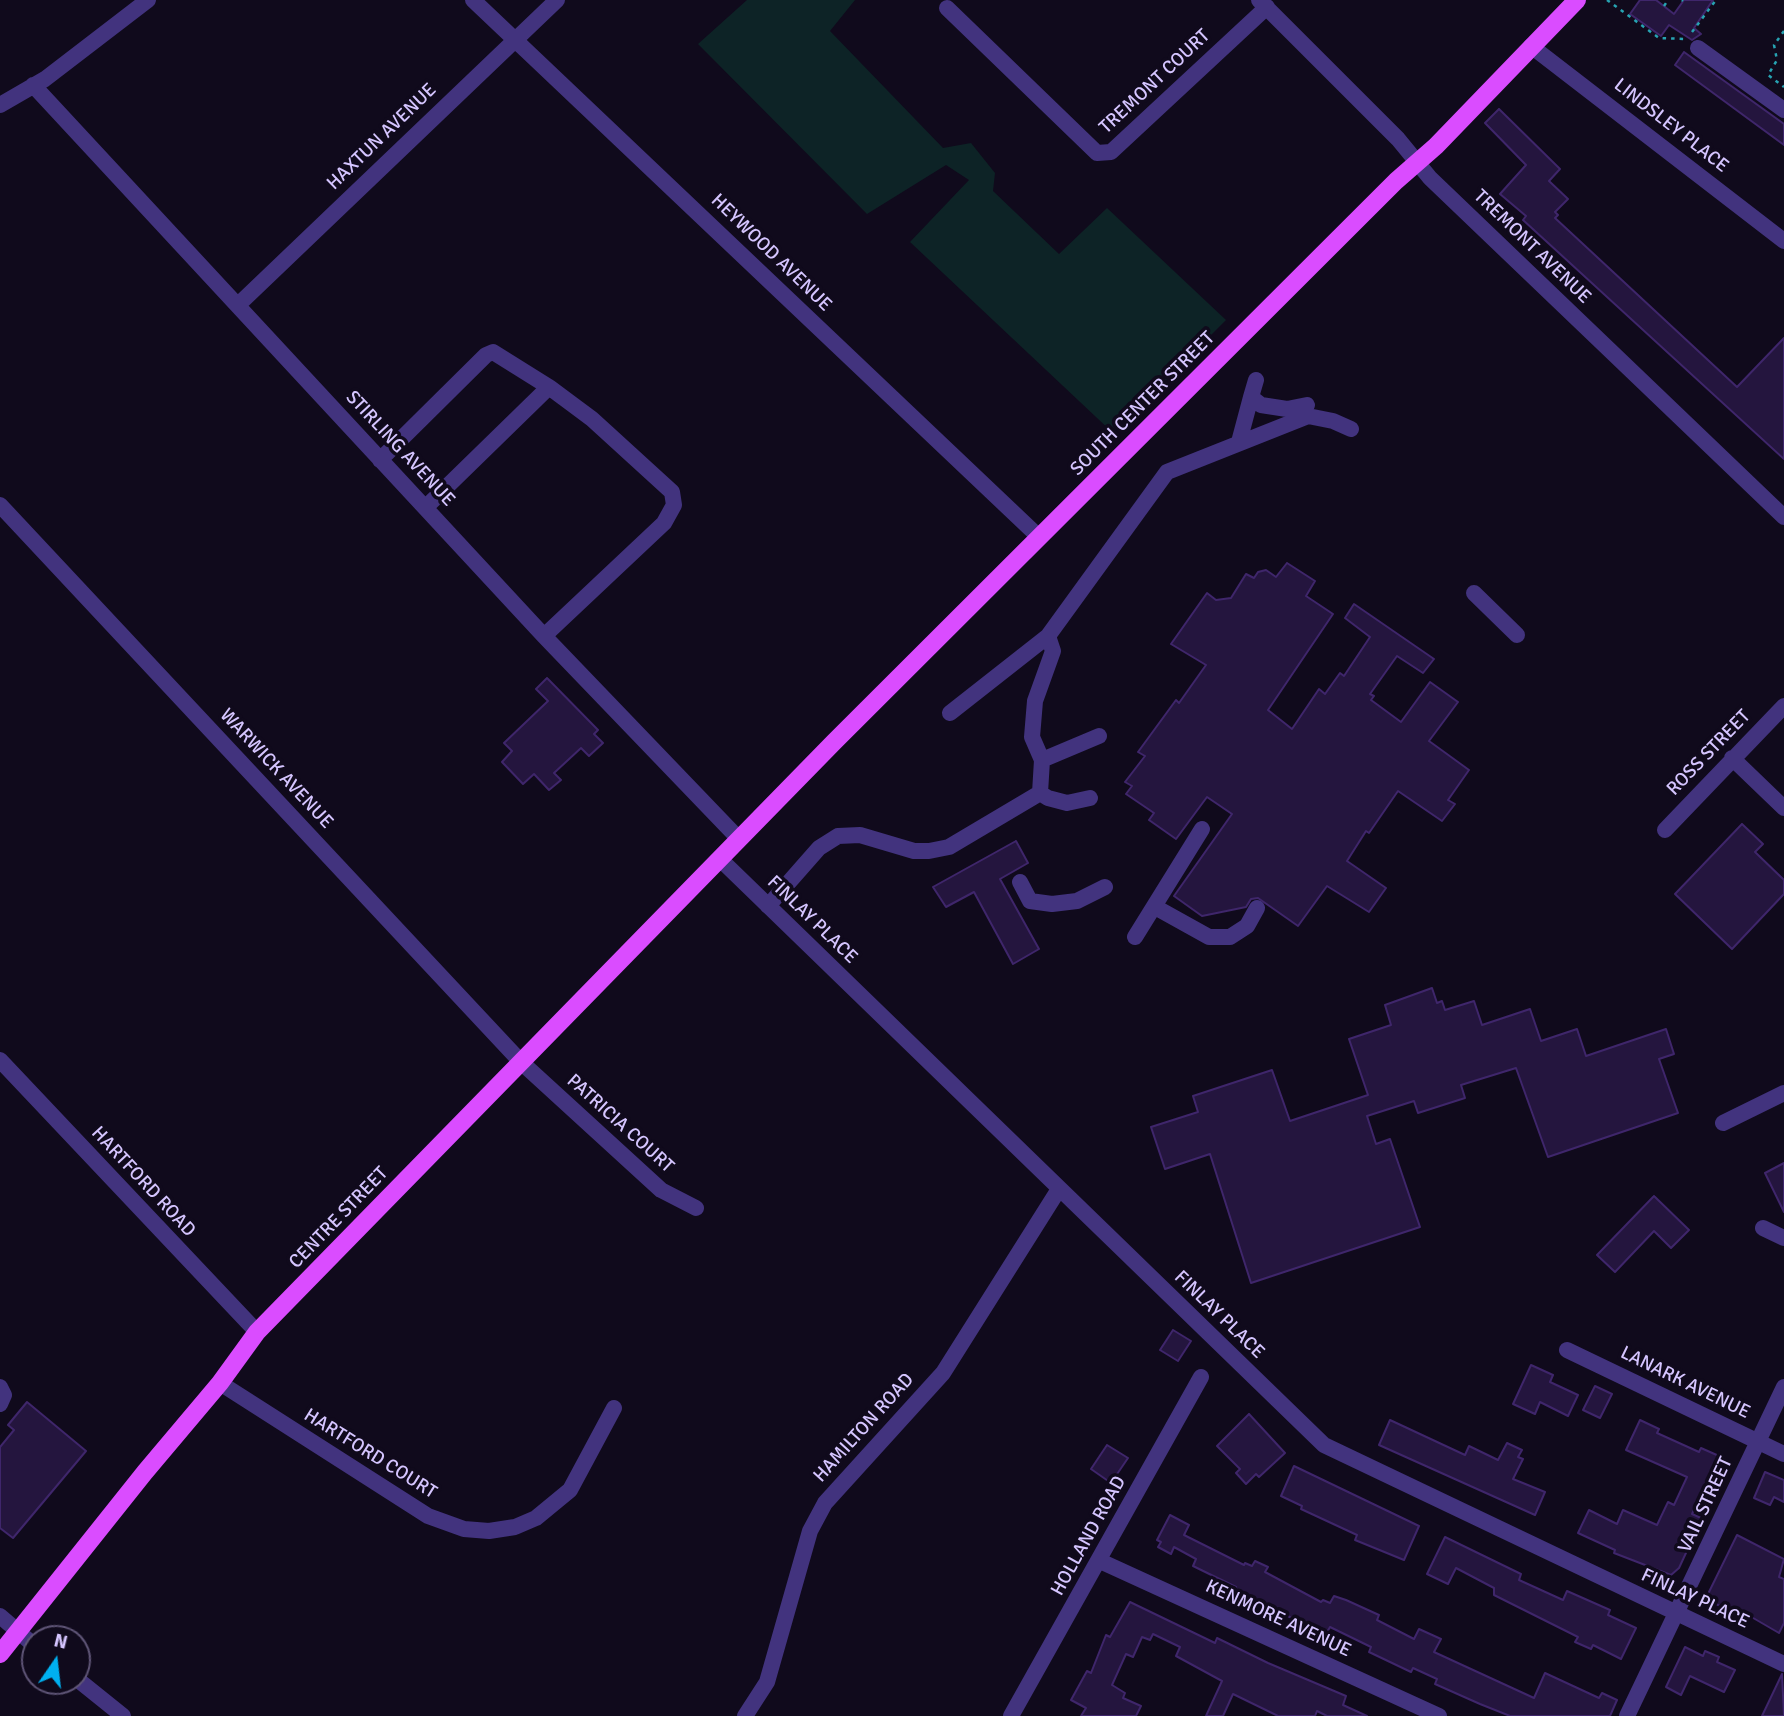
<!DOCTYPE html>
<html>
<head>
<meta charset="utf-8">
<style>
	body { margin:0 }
	#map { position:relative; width:1784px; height:1716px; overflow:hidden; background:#100a1c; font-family:Signika,sans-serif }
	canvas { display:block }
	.north { position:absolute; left:21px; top:1625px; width:70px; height:70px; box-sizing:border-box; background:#100a1c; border:2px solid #5f5577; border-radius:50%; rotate:14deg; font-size:19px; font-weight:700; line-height:28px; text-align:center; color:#d5c5ff }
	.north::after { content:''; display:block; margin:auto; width:24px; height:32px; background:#00b0f0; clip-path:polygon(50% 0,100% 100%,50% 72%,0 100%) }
</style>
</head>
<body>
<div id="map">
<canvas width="1784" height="1716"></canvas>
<div class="north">N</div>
</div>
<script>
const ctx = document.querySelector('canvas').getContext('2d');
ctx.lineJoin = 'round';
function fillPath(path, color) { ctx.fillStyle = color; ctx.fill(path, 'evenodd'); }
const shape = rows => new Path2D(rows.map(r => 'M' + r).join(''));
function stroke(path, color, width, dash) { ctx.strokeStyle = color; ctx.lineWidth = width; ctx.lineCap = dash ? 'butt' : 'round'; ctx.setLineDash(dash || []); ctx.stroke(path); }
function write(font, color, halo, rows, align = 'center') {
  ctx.font = font + ' Signika,sans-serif'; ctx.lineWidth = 7; ctx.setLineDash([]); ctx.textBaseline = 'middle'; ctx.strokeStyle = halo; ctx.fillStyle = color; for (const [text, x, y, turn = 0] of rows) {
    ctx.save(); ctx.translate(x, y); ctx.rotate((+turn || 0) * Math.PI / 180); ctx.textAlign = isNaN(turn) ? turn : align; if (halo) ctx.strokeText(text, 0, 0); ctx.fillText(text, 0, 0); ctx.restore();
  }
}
const green = shape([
	[747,0,855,0,830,31,943,148,971,143,995,173,993,191,1059,254,1107,208,1226,320,1113,433,910,242,969,180,946,165,867,214,698,44]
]);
const building = shape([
	[1640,0,1656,0,1674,14,1684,0,1713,0,1694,28,1701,34,1692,40,1669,25,1661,36,1630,14,1640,0],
	[1684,52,1784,124,1784,145,1675,65,1684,52],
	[1499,109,1560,169,1549,181,1568,199,1555,212,1558,215,1555,218,1737,387,1784,338,1784,459,1523,220,1526,216,1500,194,1526,165,1485,123,1499,109],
	[1287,563,1315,581,1306,596,1333,614,1268,710,1292,729,1319,689,1325,694,1340,673,1344,676,1370,637,1345,618,1354,604,1434,659,1423,673,1397,656,1370,694,1374,696,1371,700,1401,722,1430,682,1458,702,1429,741,1469,770,1448,800,1455,804,1442,821,1398,791,1369,833,1366,831,1347,861,1386,888,1369,912,1327,886,1298,926,1258,898,1251,899,1246,907,1202,916,1174,896,1232,814,1207,797,1176,839,1149,820,1154,813,1126,794,1132,786,1125,782,1145,756,1138,752,1176,700,1179,703,1206,665,1171,644,1207,593,1216,600,1231,598,1246,574,1254,578,1258,572,1266,570,1276,577,1287,563],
	[547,678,598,730,594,734,603,743,589,756,581,748,554,773,561,780,549,790,534,774,523,784,502,762,512,751,504,743,548,701,536,689,547,678],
	[1742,824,1763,844,1755,852,1784,880,1784,894,1732,949,1675,894,1742,824],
	[1016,841,1028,863,1000,879,1039,949,1013,964,974,892,946,907,933,887,1016,841],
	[1432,988,1437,1003,1442,1001,1445,1010,1474,1001,1482,1025,1530,1009,1541,1041,1577,1029,1586,1056,1666,1029,1674,1054,1659,1059,1678,1113,1548,1157,1516,1068,1461,1085,1465,1098,1418,1113,1414,1101,1367,1116,1376,1144,1390,1139,1420,1227,1251,1283,1210,1154,1165,1169,1151,1127,1198,1112,1193,1096,1272,1070,1290,1121,1368,1095,1349,1039,1391,1025,1385,1005,1432,988],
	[1784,1163,1784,1212,1765,1173,1784,1163],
	[1654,1196,1689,1230,1671,1248,1654,1231,1615,1272,1597,1255,1654,1196],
	[1173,1330,1191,1341,1178,1361,1160,1350,1173,1330],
	[1531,1365,1553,1375,1550,1382,1578,1395,1568,1416,1540,1402,1535,1414,1513,1404,1531,1365],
	[1595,1386,1612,1394,1600,1418,1583,1410,1595,1386],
	[27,1402,86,1451,13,1538,0,1528,0,1447,14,1430,8,1425,27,1402],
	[1249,1414,1285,1453,1259,1477,1256,1474,1246,1484,1236,1473,1240,1469,1217,1446,1249,1414],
	[1390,1420,1465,1455,1469,1446,1498,1460,1507,1443,1522,1450,1518,1457,1523,1459,1513,1479,1545,1492,1535,1515,1379,1445,1390,1420],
	[1640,1420,1659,1429,1657,1433,1699,1452,1701,1448,1719,1456,1692,1514,1701,1518,1692,1540,1679,1568,1671,1575,1614,1553,1615,1550,1578,1533,1589,1510,1617,1524,1623,1510,1657,1525,1668,1502,1674,1505,1687,1477,1626,1450,1640,1420],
	[1107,1445,1128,1458,1111,1483,1091,1469,1107,1445],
	[1294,1466,1419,1526,1404,1560,1355,1540,1357,1535,1301,1509,1302,1506,1281,1496,1294,1466],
	[1765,1472,1784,1480,1784,1502,1774,1497,1770,1505,1754,1498,1765,1472],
	[1170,1515,1189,1525,1184,1535,1244,1565,1245,1563,1252,1566,1255,1561,1268,1567,1265,1572,1321,1602,1323,1600,1330,1603,1334,1596,1346,1600,1379,1615,1377,1620,1414,1639,1419,1629,1441,1639,1434,1652,1534,1698,1545,1673,1599,1698,1602,1693,1617,1700,1610,1716,1510,1716,1480,1704,1435,1684,1437,1679,1413,1668,1411,1672,1369,1652,1371,1647,1330,1627,1326,1634,1234,1591,1236,1587,1193,1566,1196,1559,1174,1547,1171,1554,1158,1547,1161,1542,1157,1540,1170,1515],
	[1737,1535,1784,1559,1779,1577,1784,1579,1784,1623,1779,1633,1736,1608,1734,1613,1712,1602,1713,1599,1707,1596,1737,1535],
	[1445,1537,1521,1574,1519,1580,1563,1600,1567,1591,1610,1610,1608,1615,1636,1628,1621,1659,1593,1645,1591,1649,1575,1642,1578,1637,1494,1595,1494,1588,1456,1568,1448,1584,1427,1574,1445,1537],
	[1130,1602,1215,1643,1217,1638,1268,1663,1346,1696,1343,1705,1367,1716,1327,1716,1317,1711,1315,1716,1278,1716,1233,1694,1223,1716,1206,1716,1222,1681,1176,1656,1180,1647,1153,1634,1150,1640,1142,1637,1133,1657,1126,1654,1112,1685,1125,1693,1123,1698,1141,1706,1136,1716,1081,1716,1086,1708,1071,1700,1087,1671,1091,1673,1106,1635,1110,1637,1130,1602],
	[1685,1647,1703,1656,1705,1651,1719,1657,1717,1662,1735,1670,1724,1692,1690,1676,1681,1695,1666,1687,1685,1647],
	[1782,1674,1784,1716,1762,1716,1782,1674]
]);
const path = shape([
	[1607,0,1659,38,1686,39],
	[1682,0,1683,1],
	[1664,6,1668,0],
	[1784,31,1774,45,1777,60,1768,75,1784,87],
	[1692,32,1716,0]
]);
const minor = shape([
	[473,0,1039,537],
	[1259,0,1398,139,1430,178,1784,517],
	[947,8,1097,153,1111,152,1267,7],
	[1531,46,1784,241],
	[1698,48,1784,110],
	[33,85,544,636,739,839],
	[0,105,45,79,148,0],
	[238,305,557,0],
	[1256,380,1251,397,1261,405,1287,409,1307,405],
	[1239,442,1251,397],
	[380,460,486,355,493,352,549,387,592,419,672,492,674,505,664,523,544,636],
	[0,505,521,1062,661,1190,696,1208],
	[426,507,549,387],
	[1474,593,1517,635],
	[1048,636,1167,472,1308,416,1333,421,1351,429],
	[950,713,1048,636,1053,651,1035,701,1032,737,1042,760,1040,793],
	[1732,758,1784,808],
	[1042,760,1099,736],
	[1665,830,1784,706],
	[720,859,1324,1445,1784,1664],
	[1020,882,1030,901,1052,904,1077,901,1105,887],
	[768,906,819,848,838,836,860,835,914,851,929,851,949,847,1040,793,1048,798,1067,803,1090,798],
	[1155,907,1209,937,1230,937,1247,926,1257,908],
	[1135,937,1202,829],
	[0,1060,257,1332],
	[1723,1123,1784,1093],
	[1763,1228,1784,1238],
	[1567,1350,1784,1454],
	[220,1383,428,1516,464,1529,489,1531,515,1527,536,1518,570,1490,614,1408],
	[0,1387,4,1395,0,1404],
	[1100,1561,1439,1716],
	[0,1616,35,1646],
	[77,1679,123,1716],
	[745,1716,767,1682,810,1531,825,1503,943,1373,1059,1189],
	[1011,1716,1201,1377],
	[1627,1716,1784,1387]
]);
const major = shape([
	[0,1654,145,1472,220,1383,257,1332,835,741,1396,181,1436,146,1577,0]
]);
const streetNames = [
	["TREMONT COURT",1155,82,-43],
	["LINDSLEY PLACE",1671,126,38],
	["HAXTUN AVENUE",382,137,-44],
	["TREMONT AVENUE",1532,247,44],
	["HEYWOOD AVENUE",771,253,44],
	["SOUTH CENTER STREET",1143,404,-45],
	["STIRLING AVENUE",400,449,47],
	["ROSS STREET",1709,753,-46],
	["WARWICK AVENUE",276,769,47],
	["FINLAY PLACE",812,920,44],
	["PATRICIA COURT",620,1124,42],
	["HARTFORD ROAD",143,1182,47],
	["CENTRE STREET",339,1218,-46],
	["FINLAY PLACE",1219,1315,44],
	["LANARK AVENUE",1685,1383,26],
	["HAMILTON ROAD",864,1428,-48],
	["HARTFORD COURT",370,1454,32],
	["VAIL STREET",1706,1505,-65],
	["HOLLAND ROAD",1089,1536,-61],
	["FINLAY PLACE",1695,1599,25],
	["KENMORE AVENUE",1278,1619,25]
];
fillPath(green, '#0d2326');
fillPath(building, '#24153e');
stroke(building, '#3f266b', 2);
stroke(path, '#27a3b2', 2.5, [3.5, 5]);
stroke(minor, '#42337e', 16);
stroke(major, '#da4cff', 18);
write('19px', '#d5c5ff', '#100a1c', streetNames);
</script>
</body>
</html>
